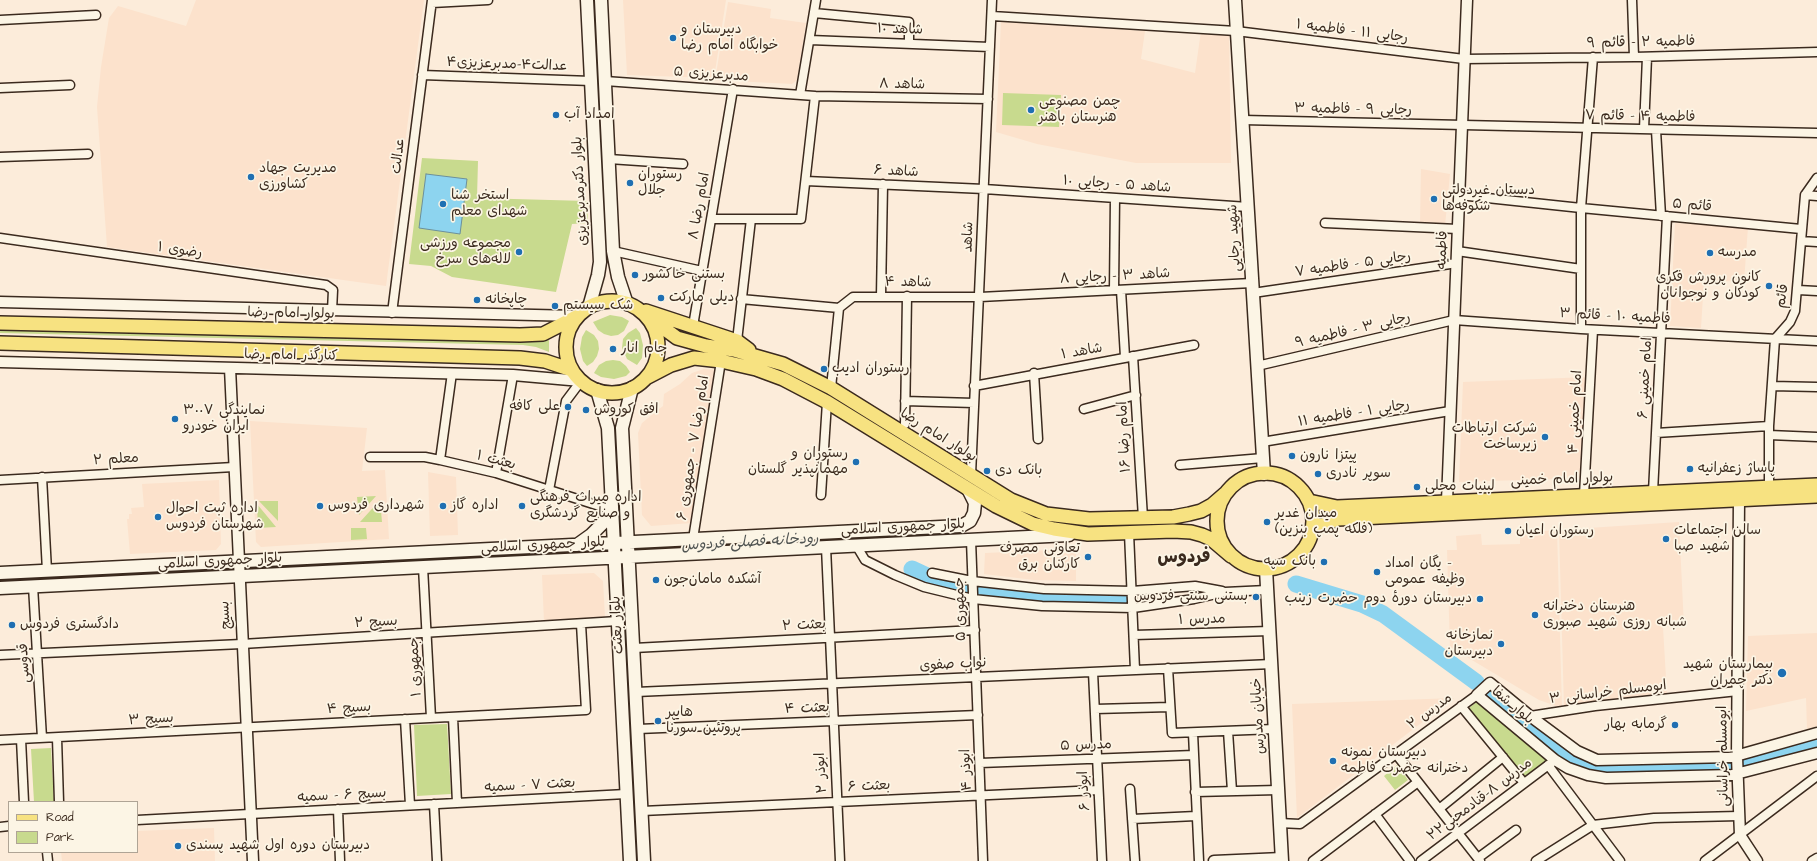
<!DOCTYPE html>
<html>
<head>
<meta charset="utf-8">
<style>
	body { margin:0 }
	#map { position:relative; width:1817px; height:861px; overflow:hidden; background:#fcecda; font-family:"Architects Daughter",sans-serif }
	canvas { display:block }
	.legend { position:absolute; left:8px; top:801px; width:130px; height:52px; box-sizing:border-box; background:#fcf5e5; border:1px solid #afa495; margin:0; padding:5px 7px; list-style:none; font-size:12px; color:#3b2a1e }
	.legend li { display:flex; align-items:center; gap:8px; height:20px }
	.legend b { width:20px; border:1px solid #afa495 }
</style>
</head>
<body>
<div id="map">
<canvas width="1817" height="861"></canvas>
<ul class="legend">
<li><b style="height:5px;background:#f7e281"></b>Road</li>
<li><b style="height:11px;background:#c8da8e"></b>Park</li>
</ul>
</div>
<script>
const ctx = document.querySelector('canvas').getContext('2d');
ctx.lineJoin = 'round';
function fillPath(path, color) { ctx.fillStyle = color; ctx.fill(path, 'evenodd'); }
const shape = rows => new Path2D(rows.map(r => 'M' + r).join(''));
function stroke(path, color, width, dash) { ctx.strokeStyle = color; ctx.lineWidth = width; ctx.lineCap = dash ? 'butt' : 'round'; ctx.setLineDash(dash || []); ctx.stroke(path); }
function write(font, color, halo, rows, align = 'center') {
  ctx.font = font + ' "Architects Daughter","Playpen Sans Arabic",sans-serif'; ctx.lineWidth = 3.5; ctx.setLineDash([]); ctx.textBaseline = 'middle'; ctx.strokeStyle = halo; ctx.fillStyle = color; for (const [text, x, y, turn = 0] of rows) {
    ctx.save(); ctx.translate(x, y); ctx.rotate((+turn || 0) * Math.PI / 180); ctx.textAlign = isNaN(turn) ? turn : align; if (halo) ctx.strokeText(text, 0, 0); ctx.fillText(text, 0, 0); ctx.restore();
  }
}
const built = shape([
	[196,0,424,0,386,286,107,247,97,107,101,67,109,18,118,6,186,26],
	[623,0,726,0,714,78,627,75],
	[728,2,771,9,770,18,806,23,797,80,792,84,715,80],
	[1001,22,1145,31,1141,59,1195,73,1201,31,1229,33,1231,163,1136,163,1037,144,996,132],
	[1421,169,1450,174,1445,226,1420,224],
	[1675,223,1748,227,1744,282,1704,280,1701,328,1670,326],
	[704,369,716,370,692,523,651,526,642,515,638,433,642,423,663,406,664,394,680,384,692,373],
	[1588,377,1583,478,1459,482,1463,382],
	[250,421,367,428,362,471,385,470,389,539,261,547,256,542],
	[428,472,456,477,458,535,430,536],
	[219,480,221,544,216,550,130,554,127,519,129,519,129,514,132,514,131,508,144,507,142,484],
	[1679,522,1684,627,1663,627,1667,695,1564,707,1559,530],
	[1557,530,1562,708,1539,700,1450,647,1447,550,1457,550,1456,536,1481,534,1482,545,1520,544,1520,533],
	[1076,549,1076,581,1034,580,984,574,985,553],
	[594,573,603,581,605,617,544,622,542,575],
	[1817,633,1817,726,1807,729,1806,698,1746,711,1748,636],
	[1454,698,1297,818,1292,704],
	[214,828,215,861,62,861,61,852,137,852,137,831]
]);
const green = shape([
	[1003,93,1061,95,1059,127,1002,125],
	[422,158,478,161,477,198,587,201,588,223,572,224,556,292,452,277,431,266,409,264],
	[610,315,622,317,629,321,624,331,618,335,611,336,604,334,598,330,593,322],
	[0,328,536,342,549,340,549,352,536,347,523,345,0,333],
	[636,328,640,333,643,345,642,358,637,365,627,359,622,348,623,339,628,333],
	[586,330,594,335,598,341,599,349,597,356,593,362,587,366,583,361,580,349,582,337],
	[613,360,620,361,626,366,630,372,626,376,614,379,601,377,594,373,599,365,606,361],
	[376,496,359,515,357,497],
	[380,500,382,522,360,522],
	[259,501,278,501,278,521],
	[257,504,276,527,258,528],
	[351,528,366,528,367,539,351,540],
	[1479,700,1547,761,1525,779,1469,708],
	[447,724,451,794,417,796,414,725],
	[51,748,54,802,34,802,31,749],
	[1397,765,1408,780,1395,790,1384,776]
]);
const water = shape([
	[426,174,467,179,460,234,419,228,426,174]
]);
const river = shape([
	[652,549,847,538],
	[912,569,942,583,965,588],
	[1296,584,1362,604,1383,614,1476,682],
	[982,590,1044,598,1129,601],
	[1492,696,1558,747,1588,764,1607,769,1726,765],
	[1746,763,1817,742]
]);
const minor = shape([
	[1632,0,1634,57],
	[432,3,488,0],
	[814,13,909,22,909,44],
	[992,16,1236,31,1464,59,1634,57,1817,52],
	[0,20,96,15],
	[810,40,990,47],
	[422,75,591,81],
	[605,81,815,96,988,99],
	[0,88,70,85],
	[800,95,816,0],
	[1243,120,1817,133],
	[1644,129,1647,57],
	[1656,130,1661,216],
	[0,157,88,154],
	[609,159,683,164],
	[806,181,984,189,1248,207],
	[1459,195,1581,208,1801,229],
	[1805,195,1817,196],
	[711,219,801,219,815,96],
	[1325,223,1458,229],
	[0,238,326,285,333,290,332,311],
	[1801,241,1817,242],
	[613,251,702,271],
	[1457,251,1581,269],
	[1114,290,1115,198],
	[1121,290,1125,357],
	[1798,290,1817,291],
	[1253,293,1457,263],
	[881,296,883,184],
	[741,299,839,308],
	[839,308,853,297,980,297,1252,283],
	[392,313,432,0],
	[693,326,733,89],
	[1581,329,1581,208,1593,57],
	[737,341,751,219],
	[1133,356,1143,518],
	[1257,366,1454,320,1581,329,1817,341],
	[1034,373,1038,439],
	[974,386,1194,345],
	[1772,386,1817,387],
	[831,388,839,308],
	[905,401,974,403],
	[1084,409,1136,395],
	[905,424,907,296],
	[1656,433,1769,426],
	[1769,435,1817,437],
	[1262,442,1450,411],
	[370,457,425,457,440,460,496,473,612,510],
	[440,460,452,373],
	[1180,465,1263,458],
	[496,473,513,375],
	[971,475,992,0],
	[42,477,47,571],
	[0,480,234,467],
	[1769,487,1769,426,1775,339,1790,322,1795,311,1805,195,1817,178],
	[549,490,566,401,581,381],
	[1653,492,1667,216],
	[821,495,827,402],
	[1584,495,1593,330],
	[1129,533,1135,670],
	[693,539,721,361],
	[971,540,983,861],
	[856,545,865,560,895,575,924,587,973,599,1042,606,1133,608,1194,599,1225,592,1267,590],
	[826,547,840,861],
	[423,567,431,718],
	[932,573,972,581,1044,589,1132,591,1195,586,1222,591],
	[33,586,42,738],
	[1134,635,1270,631],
	[634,648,975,630],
	[0,655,242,644,618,621],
	[1168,668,1172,733,1275,729],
	[1093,672,1102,861],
	[636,692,1272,664],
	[1461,706,1524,783],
	[1095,709,1170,707],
	[1530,716,1595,706,1738,691],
	[453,717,457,803],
	[405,719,410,805],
	[638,729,978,715],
	[1228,731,1232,791],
	[1193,733,1199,861],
	[57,738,59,802],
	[21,739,24,802],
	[0,740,586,710,581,624],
	[1396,754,1480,861],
	[980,763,1194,755],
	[1548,765,1620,861],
	[1130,789,1135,861],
	[1195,792,1278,790],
	[434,804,437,861],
	[338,809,340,861],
	[1439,809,1503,757],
	[642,811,1098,790],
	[1375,814,1410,861],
	[1132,819,1196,816],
	[137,820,626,794],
	[1279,823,1300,824,1477,695],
	[0,827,9,826],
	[47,852,48,861],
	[1478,858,1516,830],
	[1313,861,1418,782],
	[1421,861,1555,760],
	[1536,861,1593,825,1654,818,1739,816],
	[1705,861,1817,776],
	[1812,861,1817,858]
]);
const tertiary = shape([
	[0,302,576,316],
	[0,362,513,375,581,381],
	[230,368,253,861],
	[1739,500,1737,757,1740,835,1757,861],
	[1447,501,1467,0],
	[1817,733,1732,757,1597,760,1577,751,1530,716,1490,683,1477,695,1555,760,1568,768,1588,775,1606,778,1732,775,1817,753],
	[1214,861,1282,858]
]);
const secondary = shape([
	[587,0,600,262,598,275,589,307],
	[601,0,613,251,618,277,627,304],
	[1235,0,1264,474],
	[632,388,622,428,644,861],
	[597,390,608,428,630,861],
	[577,545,591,535,602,524,612,510],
	[1266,569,1282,861],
	[0,573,961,526,970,521,974,513,975,503,968,489],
	[0,588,1069,535]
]);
const primary = shape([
	'566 347a46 46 0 1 1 92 0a46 46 0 1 1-92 0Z',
	[646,311,737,341,749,350],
	[643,313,677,338,706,346,734,350,783,364,831,388,1011,500,1046,514,1089,519,1173,517,1189,514,1201,511,1212,505,1227,492],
	[0,323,520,335,543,334,578,316],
	[0,343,520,358,545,361,572,370],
	[646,378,671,365,694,358,721,361,756,369,783,379,827,402,996,506,1033,524,1054,529,1088,534,1173,531,1191,532,1202,535,1211,539,1231,556],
	'1217 521a48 48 0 1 1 96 0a48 48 0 1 1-96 0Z',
	[1309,501,1337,507,1817,485],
	[1312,529,1338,519,1817,496]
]);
const markers = [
	[673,38,4,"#1f6fb2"],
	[1031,110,4,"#1f6fb2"],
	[556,115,4,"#1f6fb2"],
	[251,177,4,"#1f6fb2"],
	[630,183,4,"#1f6fb2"],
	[1434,199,4,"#1f6fb2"],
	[443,204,4,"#1f6fb2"],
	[519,252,4,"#1f6fb2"],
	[1710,253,4,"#1f6fb2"],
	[635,275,4,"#1f6fb2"],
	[1769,286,4,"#1f6fb2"],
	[661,298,4,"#1f6fb2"],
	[477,300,4,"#1f6fb2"],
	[555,306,4,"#1f6fb2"],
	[613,349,4,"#1f6fb2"],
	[824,369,4,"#1f6fb2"],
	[568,407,4,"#1f6fb2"],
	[586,410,4,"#1f6fb2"],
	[175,419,4,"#1f6fb2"],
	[1545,437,4,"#1f6fb2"],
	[1292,456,4,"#1f6fb2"],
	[856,462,4,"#1f6fb2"],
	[1690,469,4,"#1f6fb2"],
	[987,471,4,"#1f6fb2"],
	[1318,474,4,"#1f6fb2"],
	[1417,487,4,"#1f6fb2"],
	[320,506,4,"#1f6fb2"],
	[443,506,4,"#1f6fb2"],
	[522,506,4,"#1f6fb2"],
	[158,517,4,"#1f6fb2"],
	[1267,522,4,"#1f6fb2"],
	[1508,531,4,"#1f6fb2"],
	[1666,539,4,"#1f6fb2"],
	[1088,557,4,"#1f6fb2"],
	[1324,562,4,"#1f6fb2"],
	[1377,572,4,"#1f6fb2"],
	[656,580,4,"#1f6fb2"],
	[1256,597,4,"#1f6fb2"],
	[1480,599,4,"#1f6fb2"],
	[1535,615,4,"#1f6fb2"],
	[12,625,4,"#1f6fb2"],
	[1501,644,4,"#1f6fb2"],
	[1782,673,5,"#1f6fb2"],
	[658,721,4,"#1f6fb2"],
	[1675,725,4,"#1f6fb2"],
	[1333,761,4,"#1f6fb2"],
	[178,846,4,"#1f6fb2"]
];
const poiNames = [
	["دبیرستان و",681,30],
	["خوابگاه امام رضا",681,46],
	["چمن مصنوعی",1039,102],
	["هنرستان باهنر",1039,118],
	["امداد آب",564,115],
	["مدیریت جهاد",259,169],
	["کشاورزی",259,185],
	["رستوران",638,175],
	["جلال",638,191],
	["دبستان غیردولتی",1442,191],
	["شکوفه‌ها",1442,207],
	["استخر شنا",451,196],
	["شهدای معلم",451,212],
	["مجموعه‌ ورزشی",511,244,"right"],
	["لاله‌های سرخ",511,260,"right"],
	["مدرسه",1718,253],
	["بستنی خاکشور",643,275],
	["کانون پرورش فکری",1761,278,"right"],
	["کودکان و نوجوانان",1761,294,"right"],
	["دیلی مارکت",669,298],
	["چاپخانه",485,300],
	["شک سیستم",563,306],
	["جام انار",621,349],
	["رستوران ادیب",832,369],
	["علی کافه",560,407,"right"],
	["افق کوروش",594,410],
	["نمایندگی ۳۰۰۷",183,411],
	["ایران‌ خودرو",183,427],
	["شرکت ارتباطات",1537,429,"right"],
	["زیرساخت",1537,445,"right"],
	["رستوران و",848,454,"right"],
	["مهمانپذیر گلستان",848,470,"right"],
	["پیتزا نارون",1300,456],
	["پاساژ زعفرانیه",1698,469],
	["بانک دی",995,471],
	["سوپر نادری",1326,474],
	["لبنیات محلی",1425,487],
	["اداره میراث فرهنگی",530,498],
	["و صنایع گردشگری",530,514],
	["شهرداری فردوس",328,506],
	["اداره گاز",451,506],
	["اداره ثبت احوال",166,509],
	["شهرستان فردوس",166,525],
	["میدان غدیر",1275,514],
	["(فلکه پمپ بنزین)",1275,530],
	["رستوران اعیان",1516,531],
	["سالن اجتماعات",1674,531],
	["شهید صبا",1674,547],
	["تعاونی مصرف",1080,549,"right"],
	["کارکنان برق",1080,565,"right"],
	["بانک سپه",1316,562,"right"],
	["یگان امداد -",1385,564],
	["وظیفه عمومی",1385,580],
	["آشکده مامان‌جون",664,580],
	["بستنی سنتی فردوس",1248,597,"right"],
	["دبیرستان دورهٔ دوم حضرت زینب",1472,599,"right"],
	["هنرستان دخترانه",1543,607],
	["شبانه روزی شهید صبوری",1543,623],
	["دادگستری فردوس",20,625],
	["نمازخانه",1493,636,"right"],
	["دبیرستان",1493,652,"right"],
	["بیمارستان شهید",1773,665,"right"],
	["دکتر چمران",1773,681,"right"],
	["هایپر",666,713],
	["پروتئین سورنا",666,729],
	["گرمابه بهار",1667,725,"right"],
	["دبیرستان نمونه",1341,753],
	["دخترانه حضرت فاطمه",1341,769],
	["دبیرستان دوره اول شهید پسندی",186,846]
];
const streetNames = [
	["شاهد ۱۰",900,30,2],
	["رجایی ۱۱ - فاطمیه ۱",1352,32,7],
	["فاطمیه ۲ - قائم ۹",1641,43,-1],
	["عدالت۴-مدبرعزیزی۴",507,65,2],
	["مدبرعزیزی ۵",711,75,4],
	["شاهد ۸",902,85,1],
	["رجایی ۹ - فاطمیه ۳",1353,110,1],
	["فاطمیه ۴ - قائم ۷",1640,117,1],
	["عدالت",399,156,-83],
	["شاهد ۶",896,172,3],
	["شاهد ۵ - رجایی ۱۰",1117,185,4],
	["بلوار دکترمدبرعزیزی",581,191,-93],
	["امام رضا ۸",700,206,-80],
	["قائم ۵",1692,206,5],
	["شاهد",969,237,-88],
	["شهید رجایی",1235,238,-93],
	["فاطمیه",1443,250,-88],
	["رضوی ۱",180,251,8],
	["رجایی ۵ - فاطمیه ۷",1353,265,-8],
	["شاهد ۳ - رجایی ۸",1115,277,-3],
	["شاهد ۴",908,283,1],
	["قائم",1783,296,-81],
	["بولوار امام رضا",291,314,1],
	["فاطمیه ۱۰ - قائم ۳",1615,317,3],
	["رجایی ۳ - فاطمیه ۹",1353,331,-13],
	["شاهد ۱",1082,352,-10],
	["کنارگذر امام رضا",291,356,1],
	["امام خمینی ۶",1646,378,-87],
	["امام خمینی ۴",1576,412,-87],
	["رجایی ۱ - فاطمیه ۱۱",1354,414,-9],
	["بولوار امام رضا",938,436,32],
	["امام رضا ۱۶",1125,437,-93],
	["امام رضا ۷ - جمهوری ۶",694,448,-81],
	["معلم ۲",116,460,-3],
	["بعثت ۱",496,461,15],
	["بولوار امام خمینی",1562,480,-2],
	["بلوار جمهوری اسلامی",903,528,-3],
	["بلوار جمهوری اسلامی",543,546,-3],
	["بلوار جمهوری اسلامی",220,562,-3],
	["جمهوری ۵",961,609,-92],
	["بسیج",226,615,-93],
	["مدرس ۱",1202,620,-2],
	["بسیج ۲",376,623,-3],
	["بلوار بعثت",618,625,-93],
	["بعثت ۲",804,626,-3],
	["قدوسی",25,663,-93],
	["نواب صفوی",953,665,-3],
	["جمهوری ۱",416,667,-93],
	["ابومسلم خراسانی ۳",1608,693,-7],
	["بلوار شفا",1512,706,40],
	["بسیج ۴",349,709,-3],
	["بعثت ۴",807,709,-2],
	["مدرس ۲",1430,712,-36],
	["خیابان مدرس",1259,716,-93],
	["بسیج ۳",151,720,-3],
	["مدرس ۵",1086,746,-2],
	["ابومسلم خراسانی",1724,756,-91],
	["ابوذر ۴",967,770,-92],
	["ابوذر ۲",822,773,-93],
	["بعثت ۷ - سمیه",530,786,-3],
	["بعثت ۶",869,787,-3],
	["ابوذر ۶",1085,791,-93],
	["بسیج ۶ - سمیه",342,796,-3],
	["مدرس ۸-قنادمحبی۲۲",1480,800,-37]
];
const waterNames = [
	["رودخانه فصلی فردوس",750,543,-3]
];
const districtNames = [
	["فردوس",1184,558]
];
fillPath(built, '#fce2cc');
fillPath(green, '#c8da8e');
fillPath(water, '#8dd4ef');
stroke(water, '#6c909b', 1);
stroke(river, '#8dd4ef', 17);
stroke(minor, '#3b2a1e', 11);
stroke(tertiary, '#3b2a1e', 13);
stroke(secondary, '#3b2a1e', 15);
stroke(primary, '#3b2a1e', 16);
stroke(minor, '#fcf5e5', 8);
stroke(tertiary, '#fcf5e5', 10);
stroke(secondary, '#fcf5e5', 12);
stroke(primary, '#f7e281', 13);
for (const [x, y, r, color] of markers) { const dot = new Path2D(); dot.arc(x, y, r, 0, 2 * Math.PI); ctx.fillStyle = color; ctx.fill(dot); stroke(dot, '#fcf5e5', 1.5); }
write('14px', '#3b2a1e', '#fcf5e5', poiNames, 'left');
write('14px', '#3b2a1e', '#fcf5e5', streetNames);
write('italic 15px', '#505452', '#fcf5e5', waterNames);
write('bold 18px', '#3b2a1e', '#fcf5e5', districtNames);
</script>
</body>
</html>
